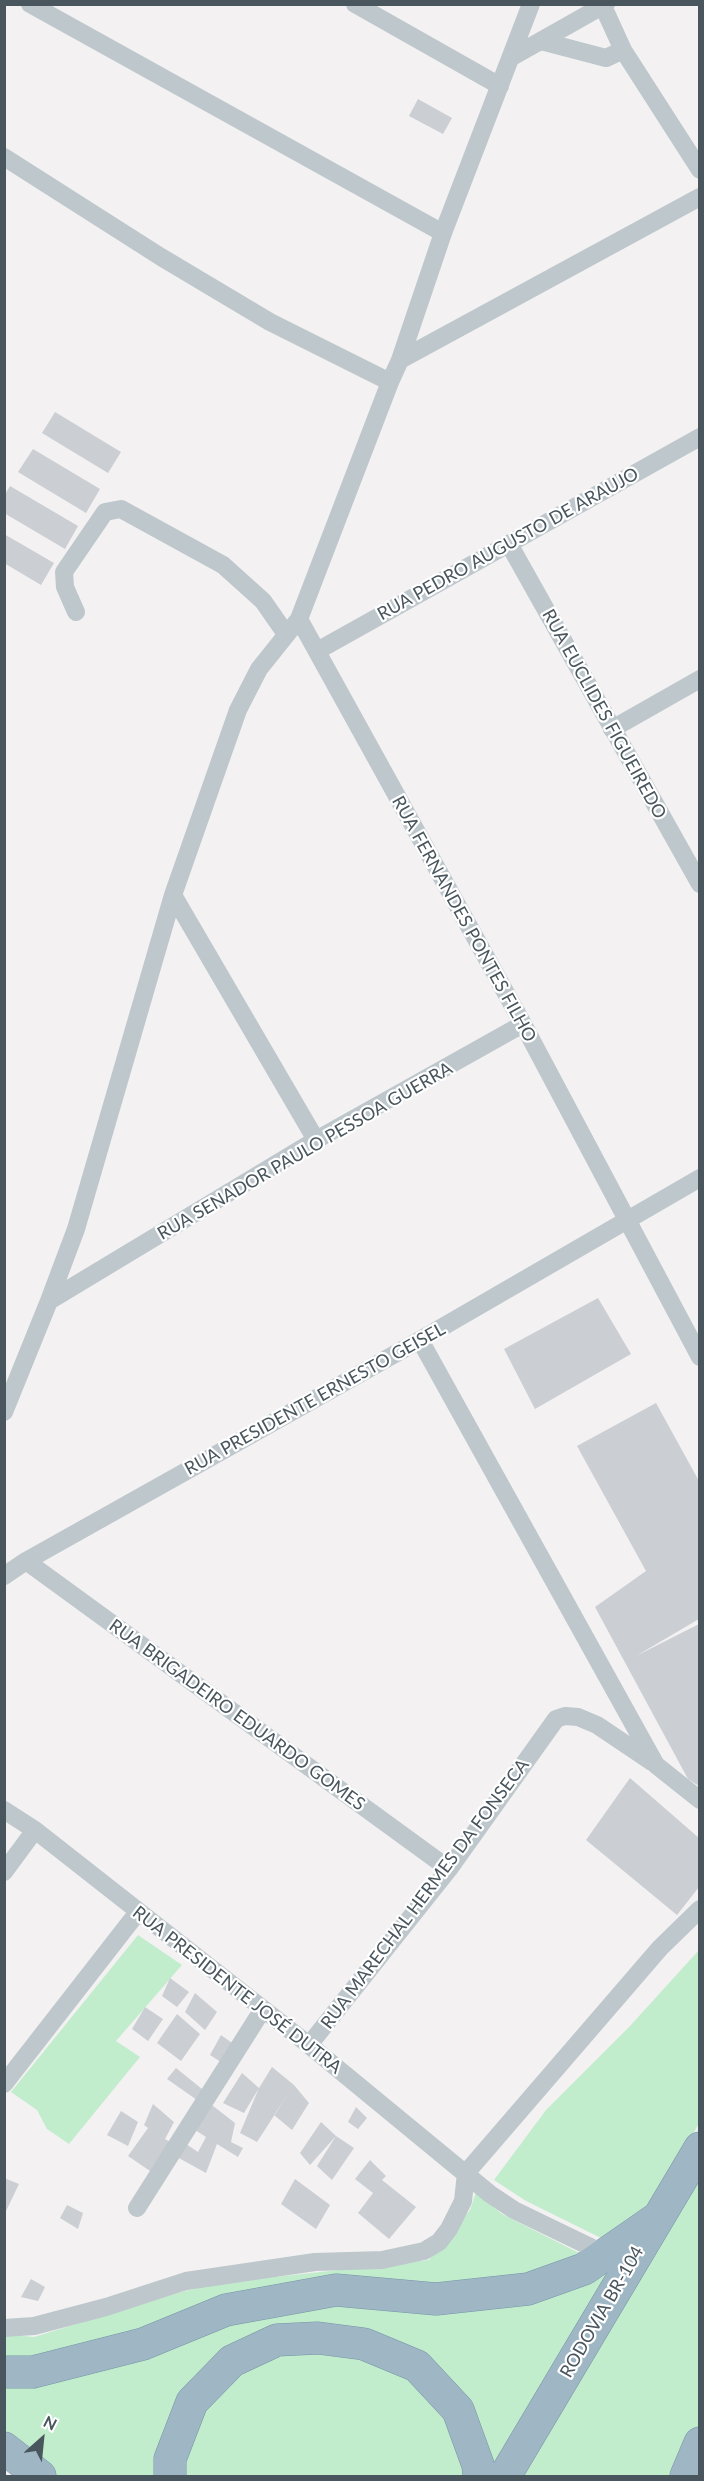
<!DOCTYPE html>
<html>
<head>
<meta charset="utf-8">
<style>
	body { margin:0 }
	#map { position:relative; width:704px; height:2481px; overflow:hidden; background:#f3f1f1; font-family:Lato,sans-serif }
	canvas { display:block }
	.frame { position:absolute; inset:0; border:6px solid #49565d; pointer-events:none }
	.north { position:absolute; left:12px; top:2409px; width:60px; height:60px; -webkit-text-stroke:4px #fff; paint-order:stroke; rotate:27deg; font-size:16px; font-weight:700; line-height:24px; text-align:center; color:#49565d }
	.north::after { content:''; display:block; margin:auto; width:21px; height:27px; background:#49565d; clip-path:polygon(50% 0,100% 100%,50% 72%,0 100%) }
</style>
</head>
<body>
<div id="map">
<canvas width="704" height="2481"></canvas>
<div class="frame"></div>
<div class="north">N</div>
</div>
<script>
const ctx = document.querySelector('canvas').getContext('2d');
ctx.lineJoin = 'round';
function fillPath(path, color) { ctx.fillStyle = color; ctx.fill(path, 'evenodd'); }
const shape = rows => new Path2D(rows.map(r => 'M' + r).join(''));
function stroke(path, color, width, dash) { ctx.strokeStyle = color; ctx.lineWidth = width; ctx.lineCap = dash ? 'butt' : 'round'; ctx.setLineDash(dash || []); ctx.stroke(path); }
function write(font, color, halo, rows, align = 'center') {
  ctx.font = font + ' Lato,sans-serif'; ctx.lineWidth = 4.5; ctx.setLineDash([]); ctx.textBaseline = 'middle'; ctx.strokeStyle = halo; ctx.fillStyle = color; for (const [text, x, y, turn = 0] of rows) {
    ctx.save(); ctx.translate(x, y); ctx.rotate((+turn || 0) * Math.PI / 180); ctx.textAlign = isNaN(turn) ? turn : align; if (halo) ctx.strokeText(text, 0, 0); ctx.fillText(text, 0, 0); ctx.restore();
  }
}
const green = shape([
	[138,1935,182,1965,116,2041,140,2057,69,2144,47,2129,37,2110,11,2092],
	[699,1950,699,2123,679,2160,647,2209,601,2238,526,2201,494,2180,546,2110,630,2026],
	[699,2149,699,2476,50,2476,5,2441,4,2372,226,2310,528,2289,654,2221],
	[476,2192,502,2214,585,2256,520,2278,174,2319,36,2359,5,2359,4,2334,34,2337,185,2291,220,2283,429,2260,470,2210]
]);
const building = shape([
	[418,99,452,118,443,134,409,116],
	[55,412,121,452,108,473,42,433],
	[33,449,100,489,86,513,18,472],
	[10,486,78,526,65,549,4,513,4,496],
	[4,534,54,563,41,585,4,563],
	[598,1298,631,1354,535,1409,504,1349],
	[656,1403,699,1481,699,1619,636,1656,699,1624,699,1786,688,1779,595,1607,646,1571,577,1446],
	[630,1778,699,1838,699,1887,677,1915,586,1840],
	[170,1978,189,1992,177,2007,162,1996],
	[195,1993,217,2012,205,2030,185,2012],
	[145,2007,163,2019,148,2041,132,2029],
	[177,2014,200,2034,181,2061,157,2043],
	[221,2035,232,2043,221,2062,210,2055],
	[272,2067,294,2085,309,2103,292,2130,274,2115,290,2091,257,2142,240,2133,259,2088,244,2113,223,2103,242,2073,259,2088],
	[176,2068,202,2089,197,2100,167,2079],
	[208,2102,235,2123,231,2142,243,2148,238,2157,217,2144,206,2173,177,2157,186,2144,198,2152,206,2137,192,2128],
	[153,2104,174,2122,165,2139,170,2142,150,2171,128,2156,148,2128,144,2125],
	[356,2107,367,2118,358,2129,348,2122],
	[121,2111,138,2122,128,2146,107,2135],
	[321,2122,336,2136,354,2148,332,2180,317,2166,336,2136,310,2165,300,2153],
	[370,2160,386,2176,382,2180,416,2207,389,2239,358,2213,373,2193,355,2179],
	[4,2178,19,2184,6,2211,4,2210],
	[295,2179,330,2205,316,2229,281,2204],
	[67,2205,83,2213,78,2229,60,2218],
	[31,2279,45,2287,38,2301,21,2297]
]);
const minor = shape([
	[30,4,443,233],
	[355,4,500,86],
	[602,4,623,50,700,170],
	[541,41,606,58,623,50],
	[512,57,606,4],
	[4,157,161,257,270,322,390,382],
	[400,360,700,197],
	[509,544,700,884],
	[76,612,65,587,64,572,105,512,121,509,223,565,263,601,286,634],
	[299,619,523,1024,700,1357],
	[317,651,700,437],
	[612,729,700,679],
	[316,1140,173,895,238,710,259,669,299,619,390,382,400,360,443,233,531,4],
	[49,1301,76,1229,173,895],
	[420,1340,656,1765,700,1800],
	[4,1412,49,1301,316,1140,523,1024],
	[26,1561,449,1869],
	[4,1576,26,1561,420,1340,700,1178],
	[4,1810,35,1830,309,2045,490,2194,514,2210,605,2254],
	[4,1872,35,1830],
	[309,2045,449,1869,556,1719,565,1716,578,1717,597,1725,652,1762],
	[4,2084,138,1912],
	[466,2173,660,1948,700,1909],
	[137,2208,263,2009],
	[4,2328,34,2326,106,2307,186,2281,315,2262,382,2260,424,2251,439,2242,449,2229,463,2201,466,2173]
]);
const trunk = shape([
	[4,2372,33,2372,143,2344,226,2310,336,2290,436,2299,528,2289,584,2269,656,2219],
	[4,2448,40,2476],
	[170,2476,170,2459,192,2402,232,2361,277,2340,318,2338,364,2344,417,2366,458,2410,478,2465,479,2476],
	[505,2476,700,2148],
	[686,2476,700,2443]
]);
const streetNames = [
	["RUA PEDRO AUGUSTO DE ARAUJO",508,544,-29],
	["RUA EUCLIDES FIGUEIREDO",604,714,61],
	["RUA FERNANDES PONTES FILHO",464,919,61],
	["RUA SENADOR PAULO PESSOA GUERRA",305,1151,-30],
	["RUA PRESIDENTE ERNESTO GEISEL",315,1399,-29],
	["RUA BRIGADEIRO EDUARDO GOMES",237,1715,36],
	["RUA MARECHAL HERMES DA FONSECA",425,1894,-53],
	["RUA PRESIDENTE JOSÉ DUTRA",237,1990,38],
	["RODOVIA BR-104",602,2312,-60]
];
fillPath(green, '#c2edcd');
fillPath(building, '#cbced3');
stroke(trunk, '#7794a8', 33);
stroke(minor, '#bdc7cc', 18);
stroke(trunk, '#9fb6c4', 32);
write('18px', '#49565d', '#fff', streetNames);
</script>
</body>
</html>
